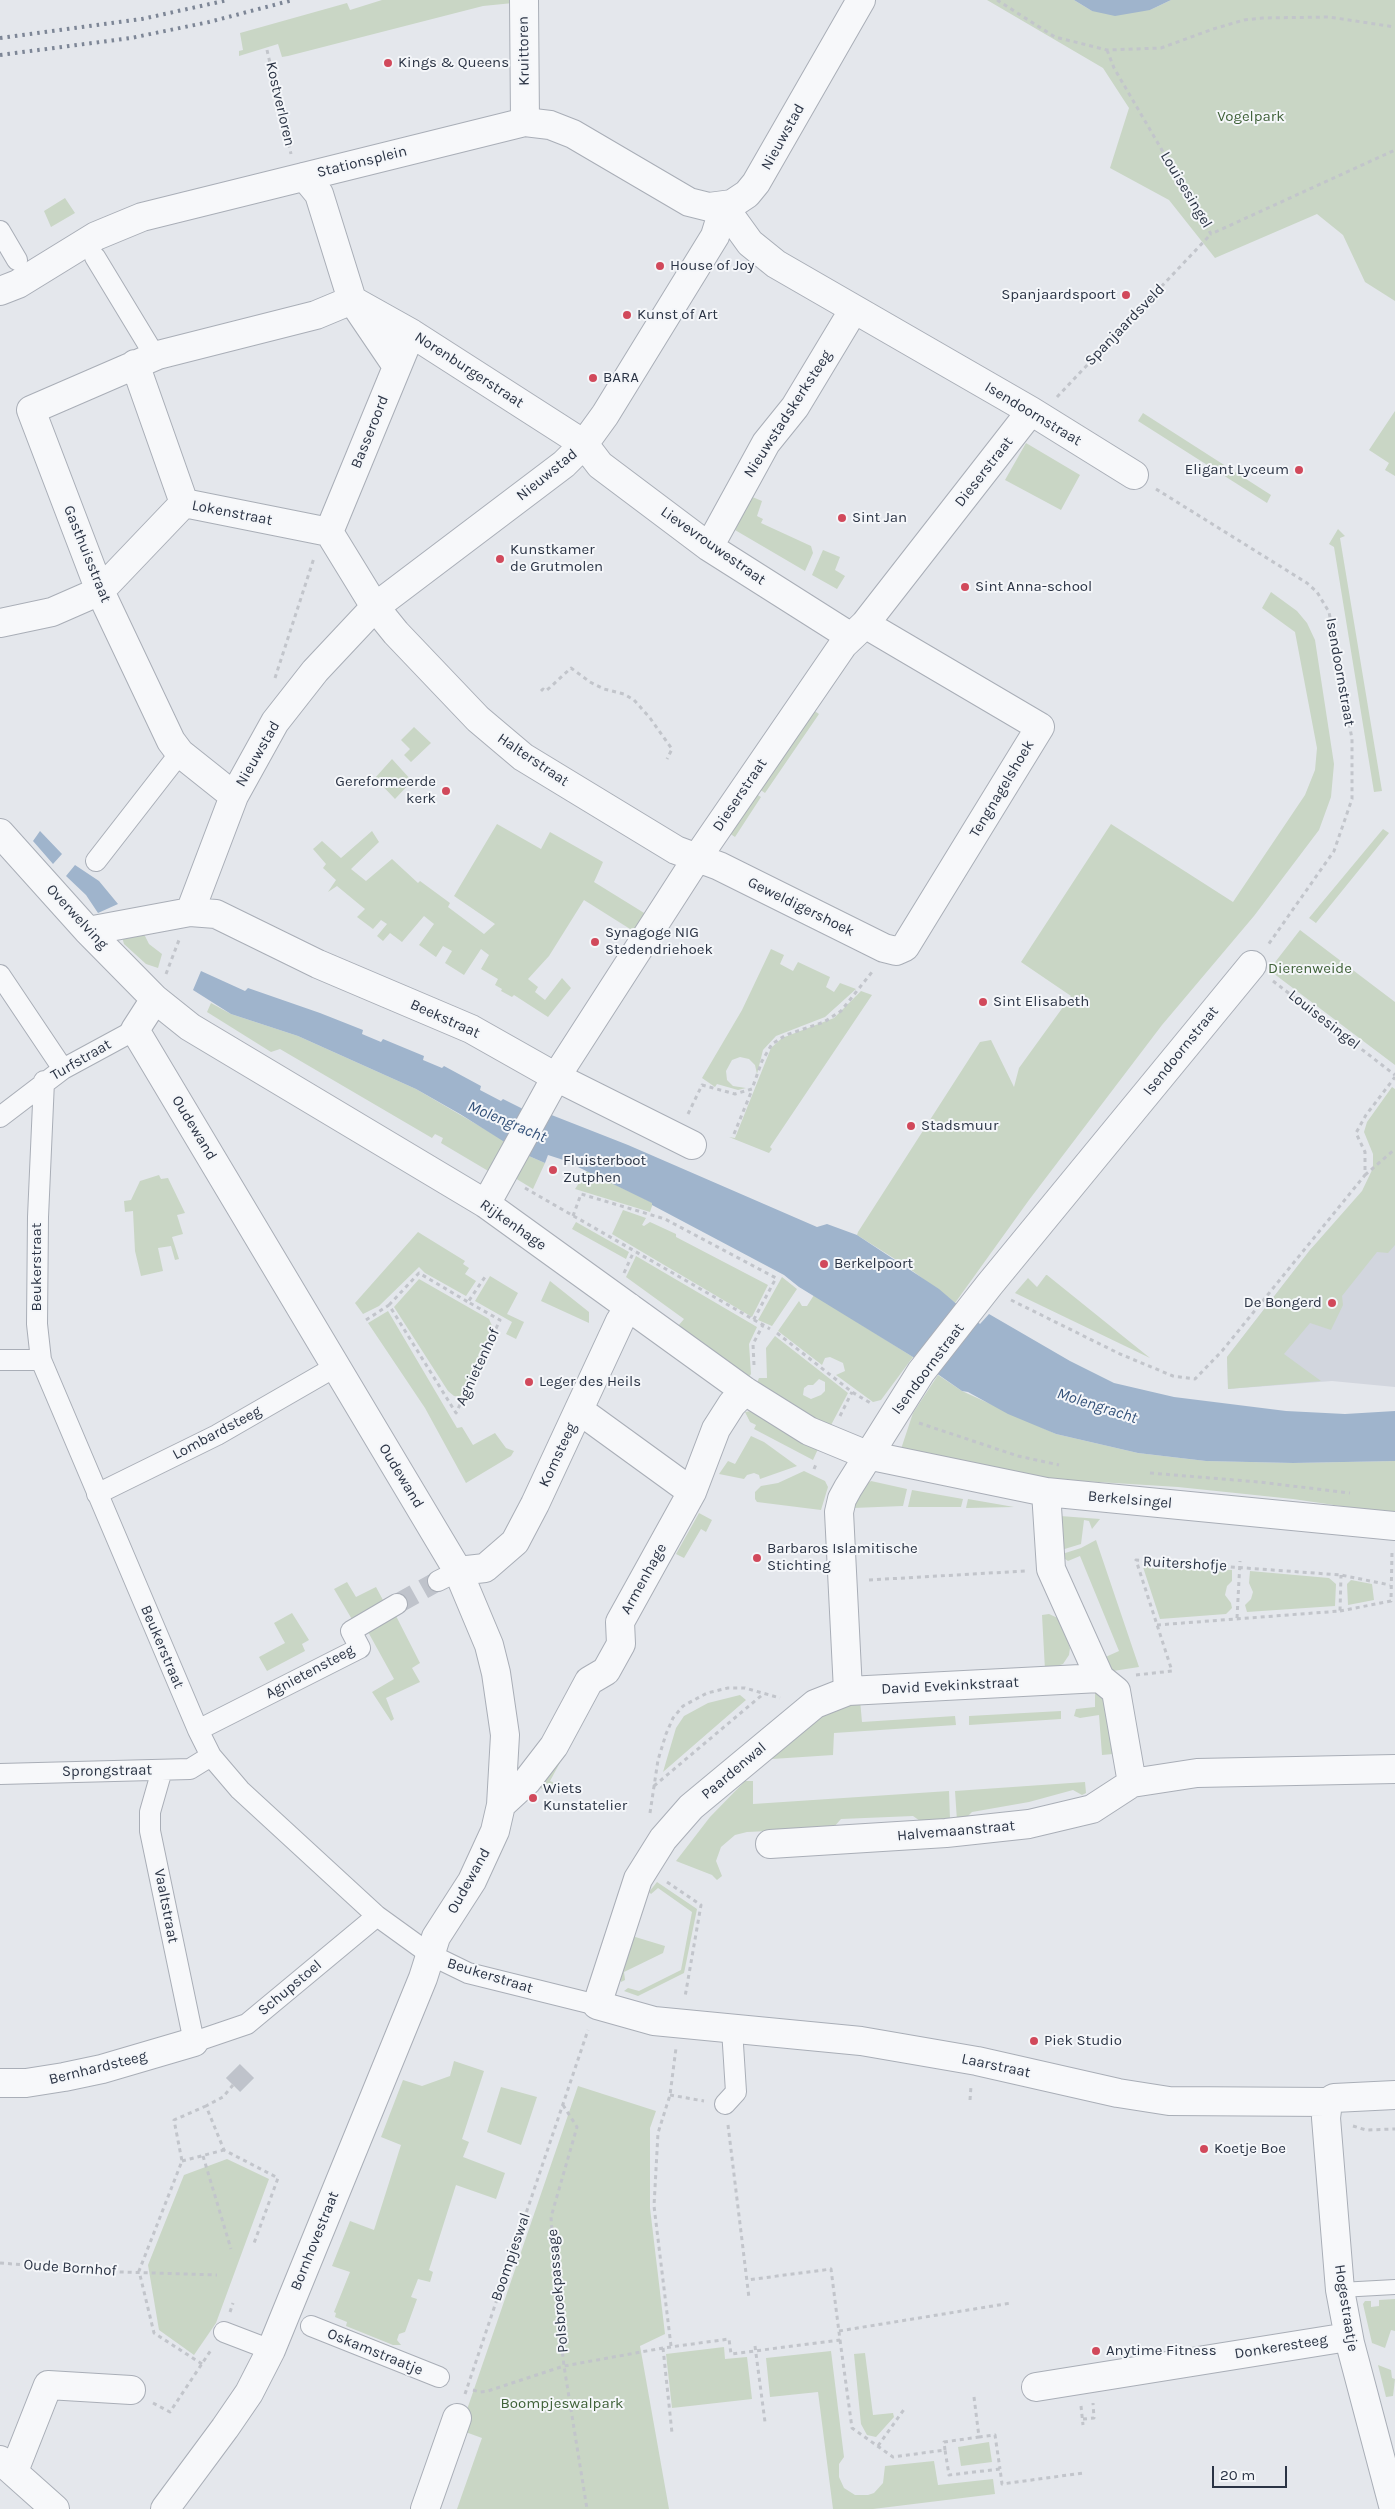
<!DOCTYPE html>
<html>
<head>
<meta charset="utf-8">
<style>
	body { margin:0 }
	#map { position:relative; width:1395px; height:2509px; overflow:hidden; background:#e4e7ec; font-family:Karla,sans-serif }
	canvas { display:block }
	.scale { position:absolute; left:1212px; top:2466px; width:75px; height:22px; box-sizing:border-box; border:2px solid #2b3445; border-top:0; padding-left:6px; font-size:15px; line-height:18px; white-space:nowrap; color:#2b3445; -webkit-text-stroke:4px #f4f6f9; paint-order:stroke }
</style>
</head>
<body>
<div id="map">
<canvas width="1395" height="2509"></canvas>
<div class="scale">20 m</div>
</div>
<script>
const ctx = document.querySelector('canvas').getContext('2d');
ctx.lineJoin = 'round';
function fillPath(path, color) { ctx.fillStyle = color; ctx.fill(path, 'evenodd'); }
const shape = rows => new Path2D(rows.map(r => 'M' + r).join(''));
function stroke(path, color, width, dash) { ctx.strokeStyle = color; ctx.lineWidth = width; ctx.lineCap = dash ? 'butt' : 'round'; ctx.setLineDash(dash || []); ctx.stroke(path); }
function write(font, color, halo, rows, align = 'center') {
  ctx.font = font + ' Karla,sans-serif'; ctx.lineWidth = 4; ctx.setLineDash([]); ctx.textBaseline = 'middle'; ctx.strokeStyle = halo; ctx.fillStyle = color; for (const [text, x, y, turn = 0] of rows) {
    ctx.save(); ctx.translate(x, y); ctx.rotate((+turn || 0) * Math.PI / 180); ctx.textAlign = isNaN(turn) ? turn : align; if (halo) ctx.strokeText(text, 0, 0); ctx.fillText(text, 0, 0); ctx.restore();
  }
}
const built = shape([
	[1395,1164,1395,1387,1332,1381,1228,1389,1227,1357,1310,1250]
]);
const green = shape([
	[382,0,513,0,513,3,483,6,288,56,282,57,278,44,239,56,239,51,243,50,240,33,347,3,350,10],
	[987,0,1074,0,1092,11,1150,10,1171,0,1395,0,1395,301,1365,282,1343,235,1317,214,1215,258,1169,200,1110,168,1129,108,1103,68],
	[65,198,75,213,51,227,44,211],
	[1395,411,1395,476,1385,470,1389,463,1369,450],
	[1143,413,1271,495,1267,503,1138,421],
	[1026,443,1080,475,1061,510,1005,480],
	[750,496,762,501,757,516,763,519,761,523,811,546,813,553,805,571,735,530],
	[1338,529,1345,536,1340,538,1382,791,1374,792,1334,547,1329,544],
	[823,550,840,557,835,570,845,576,837,589,812,575],
	[1271,592,1297,611,1307,623,1315,640,1334,764,1331,797,1319,830,1254,916,1162,1025,1029,1200,955,1303,906,1266,857,1235,858,1232,980,1042,991,1040,1014,1087,1019,1068,1071,996,1021,962,1111,824,1233,902,1305,795,1315,770,1317,748,1295,632,1262,608],
	[813,710,819,714,765,793,759,789],
	[414,727,431,743,411,762,404,755,410,749,401,740],
	[392,759,412,781,395,799,375,778],
	[756,794,761,797,735,837,729,833],
	[497,824,541,849,550,832,603,862,594,882,649,916,638,934,584,900,549,956,528,979,538,987,535,992,545,1000,562,978,571,988,548,1017,514,995,512,997,501,991,502,989,495,985,498,979,481,969,489,955,481,949,464,975,445,963,452,951,443,946,436,957,419,945,434,924,424,916,402,942,390,933,383,941,377,936,387,924,381,920,373,929,357,917,365,909,360,905,337,886,328,892,336,880,323,868,326,864,313,849,322,841,341,858,372,831,379,842,351,869,366,881,392,859,418,883,420,881,450,903,448,907,484,934,495,924,454,896],
	[1383,829,1389,833,1316,923,1309,918],
	[142,930,149,944,162,954,158,968,146,964,124,944,122,937],
	[1300,930,1395,1002,1395,1065,1269,970],
	[771,949,784,955,780,964,793,971,798,962,830,977,826,987,834,992,840,983,856,989,825,1017,776,1036,763,1050,757,1074,755,1065,749,1059,740,1057,732,1060,726,1071,727,1080,733,1086,746,1088,738,1090,717,1084,715,1087,702,1078,742,1010],
	[861,991,872,995,770,1147,772,1149,769,1153,729,1137,735,1138,771,1048,782,1038,834,1018],
	[211,1003,231,1014,298,1036,416,1089,512,1145,495,1175,441,1143,443,1138,435,1134,432,1138,280,1049,271,1052,207,1012],
	[1392,1087,1395,1089,1395,1245,1388,1253,1377,1252,1342,1296,1343,1305,1331,1330,1310,1323,1284,1354,1321,1381,1228,1389,1227,1357,1310,1250,1362,1191,1373,1168,1373,1154,1364,1132,1367,1122],
	[522,1153,545,1163,533,1189,510,1175],
	[587,1171,653,1203,650,1212,575,1189],
	[159,1175,161,1179,168,1178,185,1213,177,1215,183,1234,172,1237,179,1259,175,1260,171,1246,158,1248,163,1271,141,1276,135,1251,133,1211,125,1212,124,1201,131,1200,140,1181],
	[623,1210,646,1218,642,1225,644,1226,650,1222,676,1234,676,1237,768,1285,752,1317,612,1234],
	[576,1222,629,1252,626,1259,572,1229],
	[418,1232,465,1261,463,1264,469,1268,465,1274,476,1281,466,1296,425,1273,419,1267,379,1306,363,1314,355,1303],
	[636,1256,757,1327,749,1344,751,1374,749,1377,678,1326,684,1319,626,1277],
	[1046,1275,1047,1275,1150,1358,1015,1293,1028,1278,1037,1287],
	[490,1276,518,1293,507,1314,524,1322,516,1339,506,1334,512,1322,475,1301],
	[782,1277,797,1289,772,1326,758,1320],
	[419,1279,489,1319,493,1328,460,1397,454,1396,448,1391,394,1307],
	[550,1281,589,1312,589,1323,541,1301],
	[814,1295,913,1357,881,1400,873,1402,836,1375,845,1371,843,1363,830,1357,825,1358,822,1365,778,1331,799,1301,802,1306,807,1306],
	[388,1311,457,1428,462,1427,473,1445,495,1433,506,1448,514,1451,511,1456,466,1483,425,1408,368,1323],
	[775,1336,848,1393,830,1427,813,1419,757,1383,759,1378,767,1378,766,1348],
	[819,1379,825,1382,825,1391,821,1395,811,1399,803,1395,804,1388,808,1385,813,1385],
	[938,1375,962,1391,1056,1434,1138,1453,1206,1461,1293,1463,1395,1461,1395,1514,1293,1499,1178,1487,1050,1479,901,1449,913,1413],
	[751,1411,818,1449,813,1460,754,1429,756,1425,750,1422,745,1412],
	[751,1436,764,1442,797,1466,760,1479,759,1475,754,1473,747,1475,744,1479,719,1474,728,1461,735,1464],
	[804,1471,825,1481,828,1487,821,1510,757,1502,755,1499,755,1492,761,1486,778,1483],
	[871,1481,907,1489,903,1506,853,1508,863,1487],
	[912,1490,963,1499,961,1507,908,1507],
	[968,1499,1014,1507,966,1508],
	[699,1513,712,1520,706,1532,701,1529,684,1558,676,1554],
	[1060,1516,1100,1519,1092,1529,1089,1521,1084,1520,1081,1544,1058,1551],
	[1096,1540,1139,1667,1113,1671,1101,1659,1119,1651,1080,1556,1068,1561,1059,1555,1081,1548],
	[1142,1564,1232,1570,1232,1581,1227,1586,1225,1595,1231,1603,1232,1608,1226,1614,1160,1619],
	[1250,1571,1329,1578,1336,1584,1335,1606,1247,1612,1245,1605,1251,1599,1253,1592,1249,1583],
	[1351,1580,1372,1584,1374,1600,1348,1605,1347,1584],
	[347,1582,356,1597,376,1587,384,1602,353,1621,334,1589],
	[292,1613,309,1640,302,1644,305,1651,267,1671,259,1657,285,1643,274,1623],
	[395,1614,420,1663,412,1668,420,1682,386,1698,394,1719,391,1721,372,1692,394,1679,367,1630],
	[1049,1614,1060,1619,1070,1648,1069,1655,1063,1664,1045,1670,1042,1615],
	[1095,1691,1105,1700,1113,1754,1102,1755,1099,1715,1080,1718,1074,1716,1076,1709,1095,1707],
	[740,1695,746,1700,663,1772,676,1728,684,1716,708,1703],
	[860,1700,862,1722,955,1716,956,1725,834,1733,833,1755,772,1759,771,1755,823,1711],
	[1061,1711,1061,1719,969,1725,969,1716],
	[563,1757,550,1781,557,1784,551,1794,532,1783],
	[745,1781,753,1781,753,1804,949,1791,950,1820,923,1823,913,1816,841,1819,833,1828,747,1832,735,1835,721,1847,716,1861,722,1876,717,1880,712,1875,676,1861,710,1817],
	[1085,1782,1086,1793,1082,1795,1073,1790,1029,1802,972,1812,964,1820,957,1821,955,1791],
	[657,1882,697,1909,684,1973,638,1996,624,1991,628,1988,639,1991,681,1970,692,1912,658,1888,651,1894,649,1892],
	[632,1936,665,1946,663,1953,624,1972,625,1980,621,1982,619,1973],
	[454,2061,484,2071,462,2139,469,2142,463,2157,505,2173,496,2199,456,2185,429,2270,433,2272,430,2282,418,2279,411,2297,417,2299,405,2332,399,2334,397,2340,401,2345,393,2345,346,2326,347,2322,335,2317,336,2313,334,2312,350,2272,332,2266,350,2221,374,2230,401,2145,381,2137,403,2080,422,2086,450,2076],
	[578,2086,656,2111,650,2128,650,2208,665,2334,640,2346,669,2509,457,2509,482,2438,460,2430],
	[501,2087,537,2097,521,2145,487,2132],
	[227,2159,269,2179,216,2323,194,2355,159,2330,148,2265,184,2175],
	[1395,2299,1395,2331,1391,2330,1385,2348,1372,2343,1363,2304,1365,2301,1371,2301,1371,2307,1379,2306,1379,2300],
	[724,2347,725,2359,747,2357,752,2399,672,2408,666,2354],
	[831,2351,844,2457,839,2464,839,2477,844,2488,855,2495,868,2495,874,2493,883,2483,885,2466,934,2461,938,2485,993,2479,995,2494,873,2509,833,2509,818,2392,770,2397,766,2358],
	[865,2353,873,2415,893,2413,894,2417,876,2437,867,2435,861,2424,854,2354],
	[1378,2365,1391,2370,1392,2378,1395,2379,1393,2396,1386,2397],
	[989,2442,992,2462,961,2466,958,2447]
]);
const water = shape([
	[1074,0,1171,0,1150,10,1115,16,1092,11],
	[40,831,62,854,53,864,33,841],
	[75,865,99,881,118,904,98,913,86,895,66,876],
	[201,971,245,991,248,988,320,1013,363,1030,362,1034,381,1042,383,1039,424,1056,423,1060,442,1068,444,1066,481,1086,480,1090,501,1101,503,1099,523,1109,527,1100,549,1111,549,1114,628,1145,817,1227,827,1224,857,1235,939,1289,980,1324,989,1314,1070,1361,1114,1383,1174,1397,1286,1411,1345,1414,1395,1411,1395,1461,1293,1463,1206,1461,1138,1453,1056,1434,1008,1414,968,1392,962,1391,913,1357,799,1287,784,1275,652,1205,652,1203,578,1167,579,1165,548,1155,545,1163,522,1153,460,1114,416,1089,298,1036,231,1014,193,990]
]);
const pedestrianTunnel = shape([
	[397,1604,438,1581],
	[233,2085,247,2071]
]);
const path = shape([
	[997,0,1055,37,1107,50,1161,48,1213,29,1244,20,1263,18,1329,17,1395,27],
	[267,50,291,154],
	[1107,50,1114,68,1211,234,1395,150],
	[1057,397,1211,234],
	[1156,489,1307,583,1317,592,1329,612,1352,739,1352,799,1334,851,1268,945],
	[275,678,314,558],
	[541,691,543,689,546,691,571,668,590,682,604,689,624,694,634,700,650,718,672,749,667,759],
	[166,974,179,940],
	[1273,981,1395,1075],
	[688,1114,702,1085,735,1094,752,1089,762,1061,772,1044,786,1035,824,1022,841,1011,872,972],
	[734,1134,752,1090],
	[1365,1175,1395,1149],
	[525,1188,770,1329],
	[573,1216,581,1194,665,1219,776,1278,753,1321],
	[624,1273,634,1251],
	[1011,1300,1120,1354,1173,1376,1195,1379,1222,1351,1365,1175,1365,1152,1356,1133,1366,1115,1395,1077],
	[389,1305,419,1273,468,1302],
	[366,1320,389,1305,456,1413,500,1320,468,1302,487,1274],
	[777,1333,852,1392,872,1404],
	[754,1365,753,1344,763,1325],
	[840,1416,852,1392],
	[919,1423,1018,1456,1059,1465],
	[814,1469,817,1462],
	[1150,1473,1259,1482,1350,1493],
	[869,1580,1025,1571],
	[1340,1611,1391,1601,1392,1551],
	[1237,1618,1240,1561],
	[1157,1625,1340,1611,1341,1575],
	[1136,1675,1172,1671,1136,1560,1341,1575,1390,1585],
	[654,1786,762,1695],
	[650,1813,658,1760,666,1734,673,1718,683,1706,707,1693,728,1688,745,1688,780,1698],
	[667,1882,701,1905,685,1997],
	[233,2085,223,2097,206,2106,224,2150,278,2178,253,2246],
	[670,2095,704,2101],
	[970,2100,971,2086],
	[563,2105,577,2127,551,2217,557,2306,564,2366,587,2509],
	[728,2125,749,2298],
	[1353,2126,1366,2130,1395,2129],
	[203,2156,231,2249],
	[182,2161,224,2150],
	[0,2263,121,2272,217,2275],
	[230,2312,233,2303],
	[839,2331,1011,2303],
	[840,2340,852,2428,893,2457,945,2450,949,2475,1000,2469,1002,2484,1083,2473],
	[671,2346,654,2206,658,2133,670,2095,676,2048],
	[755,2346,765,2422],
	[663,2348,672,2433],
	[202,2364,154,2333,139,2271,182,2161,174,2120,206,2106],
	[473,2390,480,2392,488,2391,564,2366,663,2348,729,2339,731,2354,840,2340,831,2269,747,2280],
	[465,2394,588,2030],
	[974,2397,979,2437,995,2435,1000,2469],
	[153,2403,170,2412,211,2350],
	[1081,2406,1083,2425],
	[1083,2419,1094,2418,1093,2403],
	[878,2446,905,2408],
	[945,2450,944,2442,979,2437]
]);
const service = shape([
	[1340,2290,1395,2287]
]);
const pedestrian = shape([
	[0,231,17,260],
	[95,257,155,356],
	[96,861,180,753],
	[0,975,63,1069],
	[44,1081,38,1217,37,1324,41,1360,198,1730,211,1756,240,1790,377,1916,431,1955,468,1973,597,2005],
	[0,1117,63,1069,135,1030],
	[0,1360,41,1360],
	[97,1494,217,1435,335,1367],
	[438,1581,458,1571],
	[198,1730,360,1648,351,1631,397,1604],
	[162,1770,150,1812,150,1831,194,2042,247,2024,377,1916],
	[0,1774,190,1769,211,1756],
	[725,2104,736,2092,732,2029],
	[311,2326,439,2377],
	[224,2332,271,2350]
]);
const minor = shape([
	[524,0,525,122],
	[305,177,319,194,352,300,396,365],
	[724,207,750,243,776,264,1031,411,1134,475],
	[352,300,411,333,584,444,600,465,709,547,851,637],
	[135,364,184,503],
	[184,503,329,532,375,607,396,633,478,719,523,757,676,850,719,866,884,948,896,951,905,947,1040,727,865,624],
	[329,532,411,333],
	[709,547,766,443,795,407,854,309],
	[0,623,52,612,100,591,184,503],
	[234,796,180,753,171,741,100,591,31,410,158,355,316,315,352,300],
	[0,833,88,931,155,999,190,1027,486,1204,745,1391,809,1431,867,1455,1046,1492,1395,1526],
	[190,912,234,796,275,722,315,671,375,607,564,464,584,444,605,415,715,236,724,207],
	[88,931,190,912,216,914,318,964,471,1029,556,1077,692,1145],
	[155,999,135,1030,458,1571,489,1645,496,1673,505,1735,501,1805,495,1831,472,1881,436,1937,423,1978,271,2350,249,2393,225,2428,165,2509],
	[486,1204,556,1077,697,858,843,645,865,624,1031,411],
	[579,1410,692,1492],
	[1046,1492,1051,1569,1100,1678,1116,1691,1132,1783],
	[458,1571,485,1568,515,1542,535,1504,620,1321,629,1307],
	[1100,1678,848,1691,815,1704,691,1807,663,1839,638,1879,597,2005,654,2021,861,2041,977,2061,1118,2093,1169,2101,1328,2102,1334,2098,1395,2095],
	[848,1691,839,1512,842,1499,848,1488,921,1372,990,1284,1252,965],
	[501,1805,527,1781,554,1746,589,1681,606,1671,621,1644,620,1622,692,1492,716,1429,732,1404,745,1391],
	[770,1844,946,1833,1029,1824,1092,1809,1132,1783,1197,1773,1395,1769],
	[0,2083,26,2083,64,2077,102,2069,194,2042],
	[1328,2102,1326,2118,1340,2290,1350,2343,1394,2509],
	[1036,2387,1348,2337],
	[0,2460,55,2509],
	[14,2471,48,2385,131,2390],
	[425,2509,457,2418]
]);
const tertiary = shape([
	[0,291,18,284,96,236,142,217,525,122,550,125,573,134,689,202,709,207,732,204,747,194,756,183,861,0]
]);
const rail = shape([
	[0,38,142,19,228,0],
	[0,55,131,38,209,22,293,0]
]);
const markers = [
	[388,63,5,"#d1495b"],
	[660,266,5,"#d1495b"],
	[1126,295,5,"#d1495b"],
	[627,315,5,"#d1495b"],
	[593,378,5,"#d1495b"],
	[1299,470,5,"#d1495b"],
	[842,518,5,"#d1495b"],
	[500,559,5,"#d1495b"],
	[965,587,5,"#d1495b"],
	[446,791,5,"#d1495b"],
	[595,942,5,"#d1495b"],
	[983,1002,5,"#d1495b"],
	[911,1126,5,"#d1495b"],
	[553,1170,5,"#d1495b"],
	[824,1264,5,"#d1495b"],
	[1332,1303,5,"#d1495b"],
	[529,1382,5,"#d1495b"],
	[757,1558,5,"#d1495b"],
	[533,1798,5,"#d1495b"],
	[1034,2041,5,"#d1495b"],
	[1204,2149,5,"#d1495b"],
	[1096,2351,5,"#d1495b"]
];
const streetNames = [
	["Kruittoren",524,51,-91],
	["Kostverloren",280,104,77],
	["Nieuwstad",783,137,-61],
	["Stationsplein",362,162,-14],
	["Louisesingel",1186,190,59],
	["Spanjaardsveld",1125,325,-46],
	["Norenburgerstraat",469,370,33],
	["Nieuwstadskerksteeg",788,414,-57],
	["Isendoornstraat",1033,414,31],
	["Basseroord",370,432,-68],
	["Dieserstraat",984,472,-52],
	["Nieuwstad",547,475,-39],
	["Lokenstraat",232,513,11],
	["Lievevrouwestraat",713,546,35],
	["Gasthuisstraat",87,554,68],
	["Isendoornstraat",1340,672,80],
	["Nieuwstad",258,754,-60],
	["Halterstraat",533,760,34],
	["Tengnagelshoek",1002,789,-59],
	["Dieserstraat",740,795,-56],
	["Geweldigershoek",801,907,26],
	["Overwelving",77,917,47],
	["Beekstraat",445,1019,24],
	["Louisesingel",1324,1020,38],
	["Isendoornstraat",1181,1051,-51],
	["Turfstraat",81,1060,-30],
	["Oudewand",194,1128,59],
	["Rijkenhage",513,1225,35],
	["Beukerstraat",37,1267,-90],
	["Agnietenhof",478,1367,-65],
	["Isendoornstraat",928,1369,-53],
	["Lombardsteeg",217,1433,-28],
	["Komsteeg",558,1455,-65],
	["Oudewand",401,1476,59],
	["Berkelsingel",1130,1500,5],
	["Ruitershofje",1185,1564,3],
	["Armenhage",644,1579,-61],
	["Beukerstraat",162,1647,67],
	["Agnietensteeg",310,1672,-28],
	["David Evekinkstraat",950,1686,-3],
	["Sprongstraat",107,1771,-1],
	["Paardenwal",734,1771,-40],
	["Halvemaanstraat",956,1831,-5],
	["Oudewand",469,1881,-61],
	["Vaaltstraat",166,1906,79],
	["Beukerstraat",490,1976,17],
	["Schupstoel",290,1988,-40],
	["Laarstraat",996,2066,12],
	["Bernhardsteeg",98,2068,-14],
	["Bornhovestraat",315,2241,-68],
	["Boompjeswal",511,2257,-71],
	["Oude Bornhof",70,2268,4],
	["Polsbroekpassage",558,2291,-95],
	["Hogestraatje",1346,2308,81],
	["Donkeresteeg",1281,2347,-9],
	["Oskamstraatje",375,2352,22]
];
const poiNames = [
	["Kings & Queens",398,63],
	["House of Joy",670,266],
	["Spanjaardspoort",1116,295,"right"],
	["Kunst of Art",637,315],
	["BARA",603,378],
	["Eligant Lyceum",1289,470,"right"],
	["Sint Jan",852,518],
	["Kunstkamer",510,550],
	["de Grutmolen",510,567],
	["Sint Anna-school",975,587],
	["Gereformeerde",436,782,"right"],
	["kerk",436,799,"right"],
	["Synagoge NIG",605,933],
	["Stedendriehoek",605,950],
	["Sint Elisabeth",993,1002],
	["Stadsmuur",921,1126],
	["Fluisterboot",563,1161],
	["Zutphen",563,1178],
	["Berkelpoort",834,1264],
	["De Bongerd",1322,1303,"right"],
	["Leger des Heils",539,1382],
	["Barbaros Islamitische",767,1549],
	["Stichting",767,1566],
	["Wiets",543,1789],
	["Kunstatelier",543,1806],
	["Piek Studio",1044,2041],
	["Koetje Boe",1214,2149],
	["Anytime Fitness",1106,2351]
];
const parkNames = [
	["Vogelpark",1251,117],
	["Dierenweide",1310,969],
	["Boompjeswalpark",562,2404]
];
const waterNames = [
	["Molengracht",507,1122,23],
	["Molengracht",1097,1406,18]
];
fillPath(built, '#d2d6de');
fillPath(green, '#c9d6c5');
fillPath(water, '#9fb4cc');
stroke(pedestrianTunnel, '#bfc3cb', 20, [20, 10]);
stroke(service, '#a9aeb7', 16);
stroke(pedestrian, '#a9aeb7', 22);
stroke(minor, '#a9aeb7', 30);
stroke(tertiary, '#a9aeb7', 30);
stroke(path, '#c2c5cb', 3, [4, 4]);
stroke(service, '#f7f8fa', 14);
stroke(pedestrian, '#f7f8fa', 20);
stroke(minor, '#f7f8fa', 28);
stroke(tertiary, '#f7f8fa', 28);
stroke(rail, '#7d8696', 4, [2.5, 5]);
for (const [x, y, r, color] of markers) { const dot = new Path2D(); dot.arc(x, y, r, 0, 2 * Math.PI); ctx.fillStyle = color; ctx.fill(dot); stroke(dot, '#f4f6f9', 2); }
write('15px', '#2b3445', '#f4f6f9', streetNames);
write('15px', '#2b3445', '#f4f6f9', poiNames, 'left');
write('15px', '#3f6138', '#f4f6f9', parkNames);
write('italic 16px', '#34527a', '#f4f6f9', waterNames);
</script>
</body>
</html>
